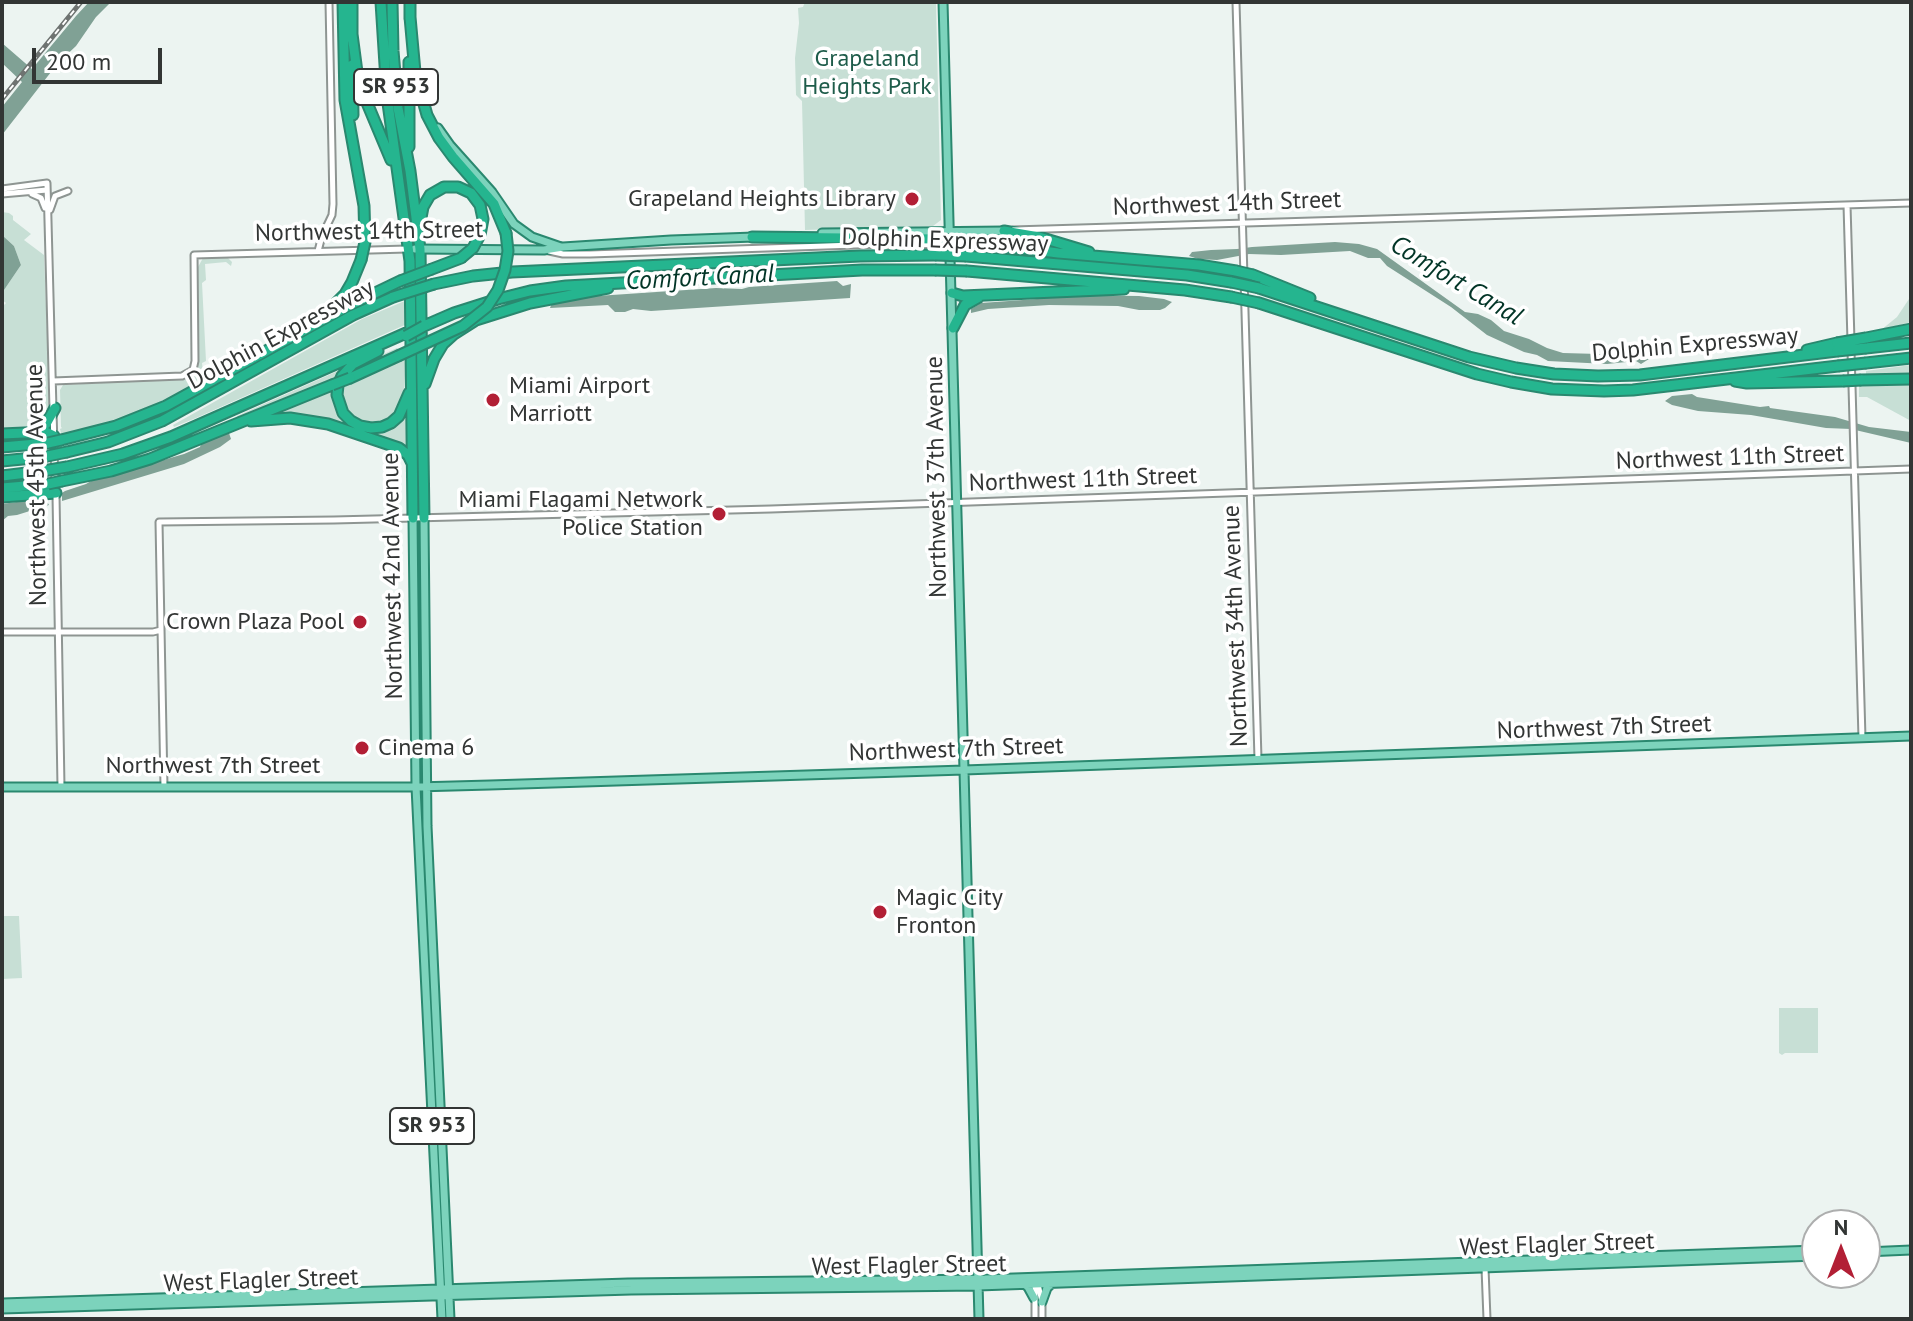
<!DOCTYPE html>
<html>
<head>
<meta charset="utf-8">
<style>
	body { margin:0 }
	#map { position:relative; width:1913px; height:1321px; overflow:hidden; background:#ecf4f1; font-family:"PT Sans",sans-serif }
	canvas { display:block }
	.frame { position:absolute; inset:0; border:4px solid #323534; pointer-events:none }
	.north { position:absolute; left:1801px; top:1209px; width:80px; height:80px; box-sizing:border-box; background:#fff; border:2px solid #adaeae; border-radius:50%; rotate:0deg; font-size:22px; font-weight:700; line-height:32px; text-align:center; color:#323534 }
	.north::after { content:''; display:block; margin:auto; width:28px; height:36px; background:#b21f35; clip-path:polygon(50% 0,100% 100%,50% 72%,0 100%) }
	.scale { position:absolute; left:32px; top:48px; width:130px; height:36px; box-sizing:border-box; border:4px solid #323534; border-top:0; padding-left:10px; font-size:24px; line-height:28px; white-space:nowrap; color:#323534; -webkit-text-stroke:6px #fff; paint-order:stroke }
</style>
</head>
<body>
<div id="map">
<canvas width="1913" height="1321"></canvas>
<div class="frame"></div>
<div class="north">N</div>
<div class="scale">200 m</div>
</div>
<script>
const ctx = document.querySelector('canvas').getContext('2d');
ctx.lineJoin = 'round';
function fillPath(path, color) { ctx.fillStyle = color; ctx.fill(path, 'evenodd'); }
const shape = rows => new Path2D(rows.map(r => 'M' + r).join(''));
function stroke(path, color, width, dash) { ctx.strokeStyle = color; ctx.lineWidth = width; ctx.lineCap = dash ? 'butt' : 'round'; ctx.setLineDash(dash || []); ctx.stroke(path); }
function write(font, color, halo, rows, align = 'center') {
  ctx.font = font + ' "PT Sans",sans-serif'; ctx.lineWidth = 7; ctx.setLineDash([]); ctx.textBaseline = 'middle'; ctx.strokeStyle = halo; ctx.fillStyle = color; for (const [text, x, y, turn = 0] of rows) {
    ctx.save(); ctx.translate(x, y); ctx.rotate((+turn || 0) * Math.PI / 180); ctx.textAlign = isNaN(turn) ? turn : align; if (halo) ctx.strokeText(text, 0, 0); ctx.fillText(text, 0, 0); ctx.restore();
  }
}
const green = shape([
	[805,2,936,2,941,220,933,226,805,230,802,101,796,95,795,58,799,23,798,8,803,7],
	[2,212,9,213,13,216,13,220,31,234,24,240,44,255,50,408,46,419,34,427,2,429,2,307,6,303,2,300,2,293,21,265,14,246,2,235],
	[203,258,228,258,232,262,231,266,226,262,205,264,206,280,202,283,206,361,202,363,204,380,166,401,108,424,59,435,61,433,60,429,62,428,61,427,60,390,63,385,184,379,192,375,197,364,198,267],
	[1911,296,1911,322,1881,330,1897,317],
	[407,300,407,324,196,418,174,427,173,425,362,319],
	[397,348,402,351,406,356,404,397,401,410,380,425,357,422,346,410,341,394,346,376,357,366],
	[1911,365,1911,375,1866,376,1866,371],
	[340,370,341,373,337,380,237,419,237,416],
	[1911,384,1911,421,1867,397,1859,397,1859,385],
	[335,387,335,393,359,429,310,415,286,413,265,415],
	[405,412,407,414,406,446,364,431],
	[2,916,19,916,22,978,2,979],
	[1779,1008,1818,1008,1818,1053,1785,1053,1782,1055,1779,1053]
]);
const water = shape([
	[89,2,111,2,96,17,76,46,58,63,2,135,2,107,22,82,2,63,2,43,32,69,76,16],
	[2,235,14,246,21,265,2,293],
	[1335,242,1359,244,1377,249,1465,312,1478,314,1491,320,1504,331,1529,339,1547,348,1563,353,1635,355,1649,359,1641,364,1636,361,1607,364,1548,361,1537,355,1524,352,1487,335,1451,307,1387,266,1380,258,1368,258,1350,251,1281,255,1249,254,1217,260,1198,259,1189,256,1192,252,1211,250,1237,249,1252,247],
	[837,281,843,286,851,284,850,298,651,311,633,309,625,312,615,312,608,305,550,308,552,303,597,296,716,288,742,289,749,287],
	[1050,295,1139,296,1164,299,1172,302,1165,308,1160,310,1139,310,1118,306,1049,305,988,309,971,313,971,309,981,303,1037,299],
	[1692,394,1697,397,1760,407,1769,406,1770,408,1835,417,1869,427,1911,432,1911,443,1851,429,1826,428,1751,415,1698,411,1672,405,1665,401,1672,396],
	[229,433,231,439,220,447,184,464,62,501,62,493,65,491,86,484,91,481,184,454,200,447,201,444],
	[45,498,49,505,17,515,8,516,2,521,2,504]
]);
const minor = shape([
	[1236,2,1258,759],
	[2,189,47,183,55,485],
	[2,194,47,190],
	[32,194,41,198,45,208],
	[1847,205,1851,341],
	[50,210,55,196,68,191],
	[1013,230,1911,203],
	[318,251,322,236,332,215,333,204,329,2],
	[549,251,563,254,590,254,884,244,951,245],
	[1851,351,1862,738],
	[53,381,182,376,193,370,195,361,194,255,407,249],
	[56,495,61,787],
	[2,632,153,632,161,630],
	[164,787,159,522,334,520,771,509,1911,469],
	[1485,1268,1487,1319],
	[1038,1284,1042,1302,1042,1319],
	[1035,1319,1035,1287,1036,1285]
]);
const major = shape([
	[943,2,979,1319],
	[438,128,450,145,492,192,514,224,532,237,561,247],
	[822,233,1004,231],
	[415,249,544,250,563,247,671,240,754,237],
	[413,518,416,787,442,1319],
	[424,518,427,826,450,1319],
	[2,787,416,787,490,785,964,770,1911,736],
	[1865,1252,1911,1250],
	[1024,1284,1028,1287,1034,1298],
	[1042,1302,1047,1288,1052,1283],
	[2,1303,628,1283,985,1279,1817,1250],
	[2,1309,631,1290,978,1286,1817,1256]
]);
const highway = shape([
	[343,2,345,100,364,206,365,242],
	[352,2,352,39],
	[381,2,387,96,410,261,413,518],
	[392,2,393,51,398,108,410,171,420,249,424,518],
	[410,2,410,19],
	[410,17,415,72,427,115,439,138,453,157,494,204,506,233],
	[352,34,357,72,362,91,391,160],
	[409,62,409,147],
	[352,65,353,115],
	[420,223,423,207,430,195,444,187,458,187,471,193,480,205,483,219,480,235],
	[1004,231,1039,237,1089,252],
	[752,237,939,239],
	[967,241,1058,253,1199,265,1236,271],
	[966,256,1187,275,1231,282],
	[432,269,461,258],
	[967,271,1185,290,1231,297],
	[1253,275,1310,298],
	[434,284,473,276,512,272,860,256,935,255],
	[1259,288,1469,357,1516,368,1554,374,1598,376,1640,375,1837,351],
	[952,293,963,296,1124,289],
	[1259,303,1477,374,1511,382,1552,389,1604,391,1633,390,1838,366],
	[324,315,345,294,352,282,361,260],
	[424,326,454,313,498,299,530,291,566,286,862,270,935,270],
	[953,328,965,305,979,297],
	[1866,338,1911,329],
	[1866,348,1911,343],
	[1807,350,1837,343],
	[378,351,353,364,342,376,338,385,337,395,343,413,351,421,360,426,371,428,382,427,391,423,399,416,409,393],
	[1866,363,1911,358],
	[350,378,398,356],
	[1861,380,1911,379],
	[1735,381,1747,383,1843,381],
	[425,384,434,359,443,344,454,334,476,320,530,303,608,288],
	[251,421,290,418,328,424,399,448,408,455,412,463],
	[34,432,46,424,55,408],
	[2,434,46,432,54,436],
	[61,440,116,426,166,406,348,306,400,281],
	[2,447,48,443],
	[67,452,108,442,162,421,353,315,393,297],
	[2,461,43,457],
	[67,467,123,454,171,437,406,333],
	[2,476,43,471],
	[62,481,111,471,150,459,332,385],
	[2,488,48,484],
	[2,497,56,493]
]);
const rail = shape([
	[2,99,81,2]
]);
const highwayBridge = shape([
	[939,239,967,241],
	[935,255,966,256],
	[461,258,473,248,480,235],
	[361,260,365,242],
	[935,270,967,271],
	[1236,271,1253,275],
	[400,281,432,269],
	[1231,282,1259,288],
	[393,297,434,284],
	[1231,297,1259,303],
	[406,336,424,326],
	[1837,343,1866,338],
	[1837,351,1866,348],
	[398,356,463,326,487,307,498,290,505,270,508,251,506,233],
	[1838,366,1866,363],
	[1843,381,1861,380],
	[332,385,350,378],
	[48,443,61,440],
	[43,457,67,452],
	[43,471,67,467],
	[48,484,62,481]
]);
const markers = [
	[912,199,8,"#b21f35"],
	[493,400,8,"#b21f35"],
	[719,514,8,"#b21f35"],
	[360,622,8,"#b21f35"],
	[362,748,8,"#b21f35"],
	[880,912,8,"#b21f35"]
];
const shields = [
	[396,87,84],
	[432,1126,84]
];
const shieldNames = [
	["SR 953",396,87],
	["SR 953",432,1126]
];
const parkNames = [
	["Grapeland",867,59],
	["Heights Park",867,87]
];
const poiNames = [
	["Grapeland Heights Library",896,199],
	["Miami Airport",509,386,"left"],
	["Marriott",509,414,"left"],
	["Miami Flagami Network",703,500],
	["Police Station",703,528],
	["Crown Plaza Pool",344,622],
	["Cinema 6",378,748,"left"],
	["Magic City",896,898,"left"],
	["Fronton",896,926,"left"]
];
const streetNames = [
	["Northwest 14th Street",1227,204,-2],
	["Northwest 14th Street",369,232,-1],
	["Dolphin Expressway",945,241,2],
	["Dolphin Expressway",281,335,-28],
	["Dolphin Expressway",1695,345,-5],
	["Northwest 11th Street",1730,458,-2],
	["Northwest 37th Avenue",937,477,-91],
	["Northwest 11th Street",1083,480,-2],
	["Northwest 45th Avenue",37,485,-91],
	["Northwest 42nd Avenue",393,576,-91],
	["Northwest 34th Avenue",1236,626,-92],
	["Northwest 7th Street",1604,728,-2],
	["Northwest 7th Street",956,750,-2],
	["Northwest 7th Street",213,766],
	["West Flagler Street",1557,1245,-2],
	["West Flagler Street",909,1266,-1],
	["West Flagler Street",261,1281,-2]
];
const waterNames = [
	["Comfort Canal",700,278,-3],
	["Comfort Canal",1456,281,31]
];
fillPath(green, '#c7dfd5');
fillPath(water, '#80a195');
stroke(minor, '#8e9592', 9);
stroke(major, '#2a886f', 11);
stroke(highway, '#2a886f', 13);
stroke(minor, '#fff', 5);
stroke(major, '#7cd3bc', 7);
stroke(highway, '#25b58f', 9);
stroke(rail, '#6e7371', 5);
stroke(rail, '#fff', 2, [6]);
stroke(highwayBridge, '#2a886f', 13, []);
stroke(highwayBridge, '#25b58f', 9);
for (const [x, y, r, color] of markers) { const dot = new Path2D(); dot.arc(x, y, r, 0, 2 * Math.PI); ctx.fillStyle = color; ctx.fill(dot); stroke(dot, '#fff', 3); }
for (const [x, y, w] of shields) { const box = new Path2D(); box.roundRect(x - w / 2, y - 18, w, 36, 6); ctx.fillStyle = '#fff'; ctx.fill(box); stroke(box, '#323534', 2); }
write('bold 22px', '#323534', null, shieldNames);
write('24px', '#1e5c4a', '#fff', parkNames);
write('24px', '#323534', '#fff', poiNames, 'right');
write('24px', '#323534', '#fff', streetNames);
write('italic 26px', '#023527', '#fff', waterNames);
</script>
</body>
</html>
